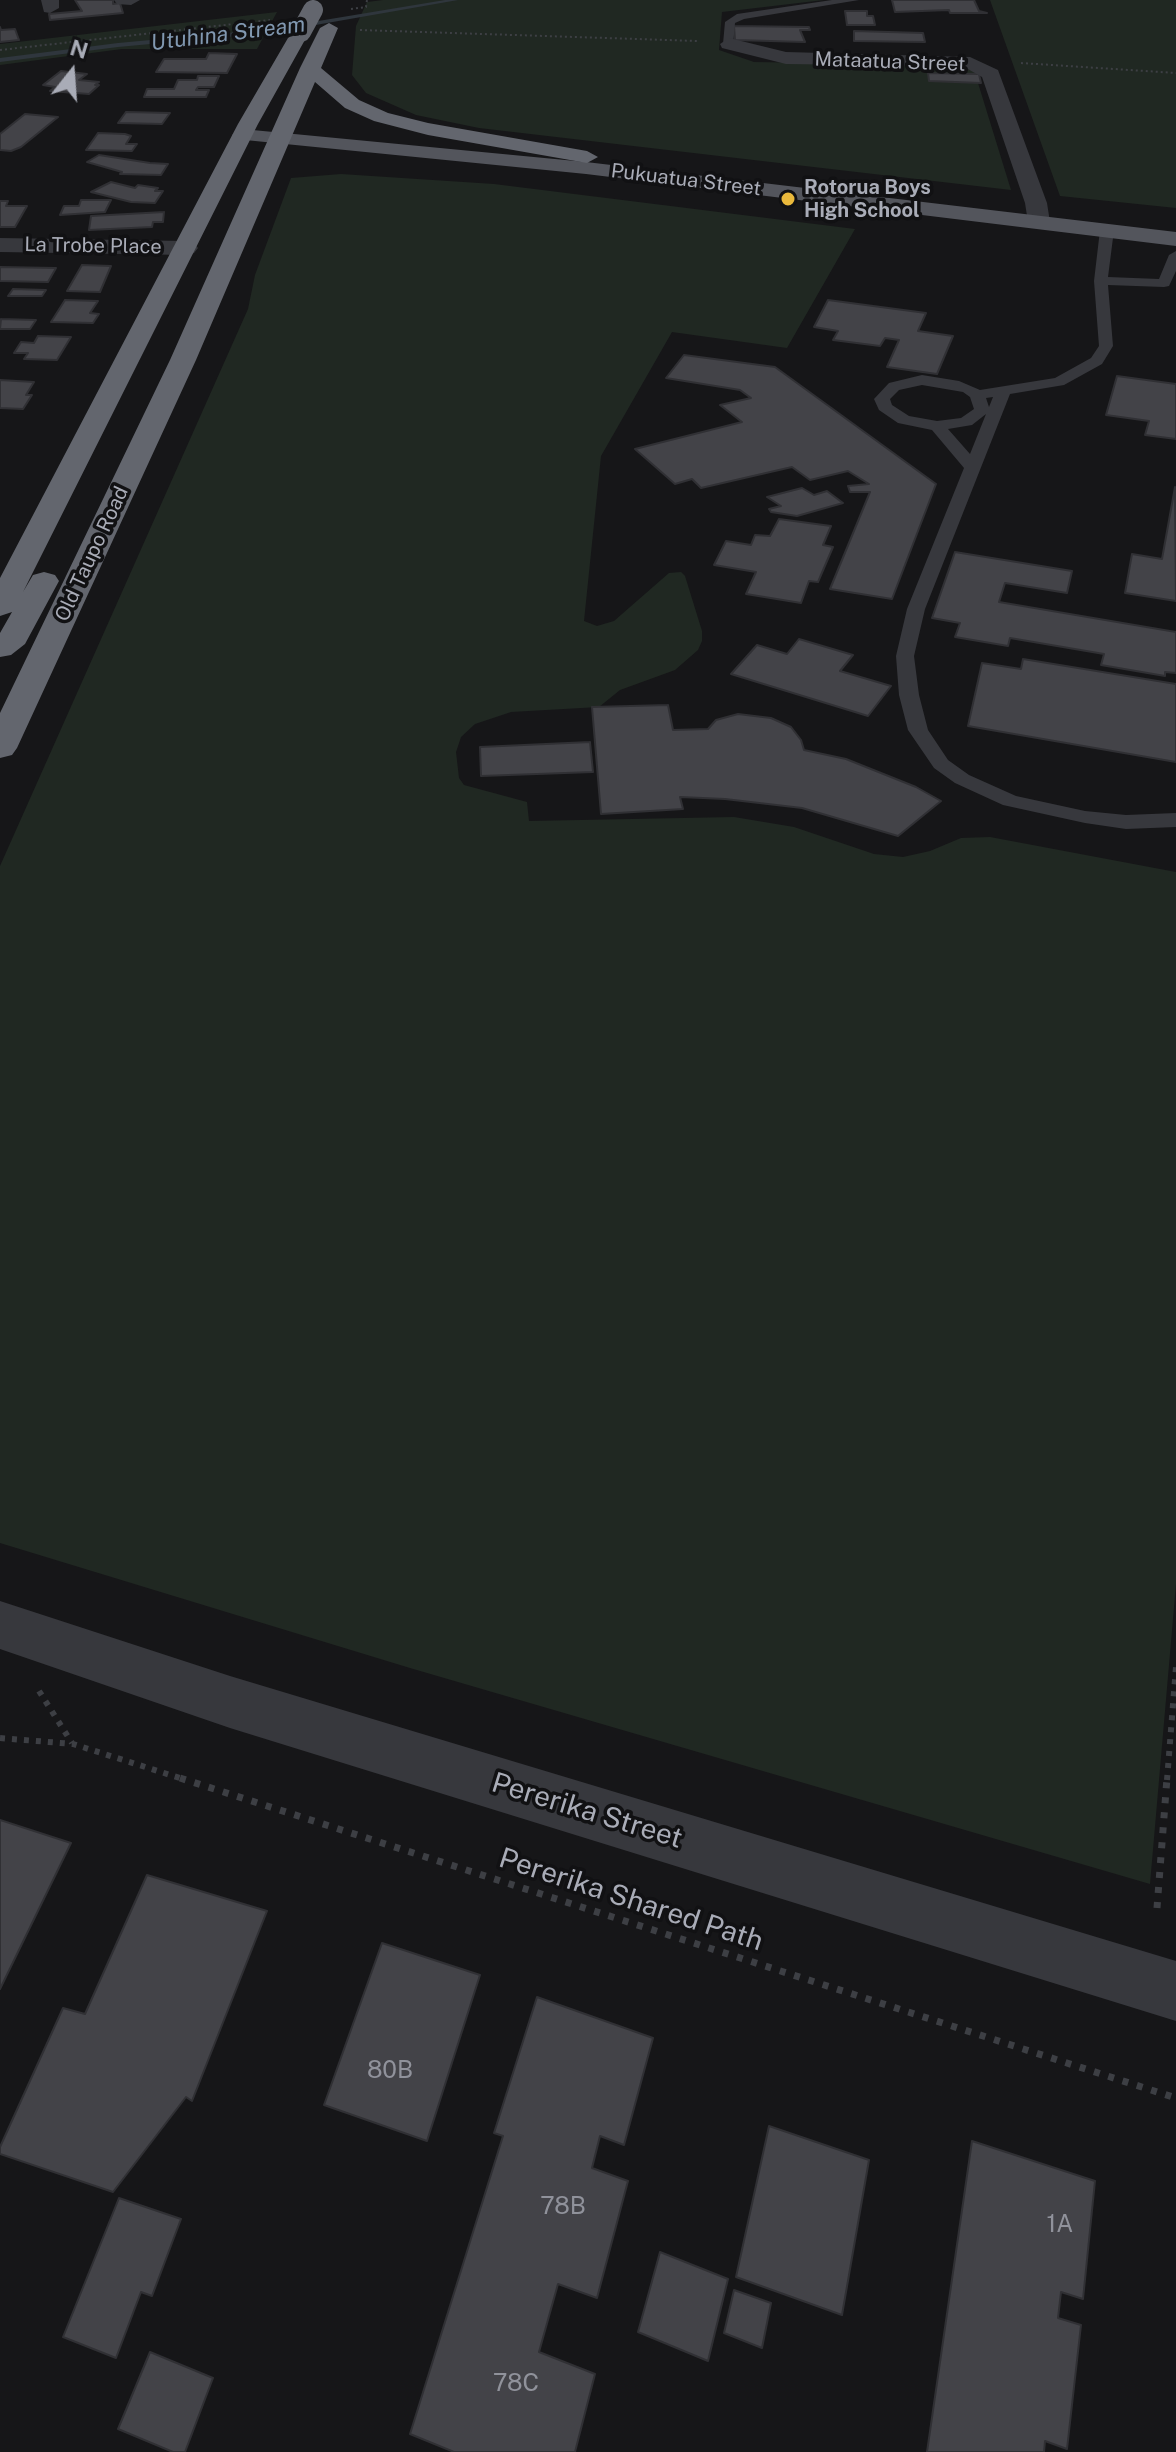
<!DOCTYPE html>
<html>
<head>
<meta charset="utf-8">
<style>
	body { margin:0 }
	#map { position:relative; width:1176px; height:2452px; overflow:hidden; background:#161618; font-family:"Public Sans",sans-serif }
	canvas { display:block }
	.north { position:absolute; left:32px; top:32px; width:80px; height:80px; -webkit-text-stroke:6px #111113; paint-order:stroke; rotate:17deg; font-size:22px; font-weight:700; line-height:32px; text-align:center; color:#a9acb7 }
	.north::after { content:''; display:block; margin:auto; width:28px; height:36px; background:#a9acb7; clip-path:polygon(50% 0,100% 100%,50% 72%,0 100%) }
</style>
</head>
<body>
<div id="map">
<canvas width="1176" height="2452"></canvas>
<div class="north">N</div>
</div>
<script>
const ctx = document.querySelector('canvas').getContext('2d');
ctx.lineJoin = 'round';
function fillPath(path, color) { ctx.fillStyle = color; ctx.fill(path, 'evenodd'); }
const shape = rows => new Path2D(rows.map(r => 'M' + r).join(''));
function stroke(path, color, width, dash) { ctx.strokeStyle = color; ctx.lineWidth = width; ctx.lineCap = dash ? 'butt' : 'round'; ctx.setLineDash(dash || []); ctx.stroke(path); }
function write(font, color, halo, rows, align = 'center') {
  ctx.font = font + ' "Public Sans",sans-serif'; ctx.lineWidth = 7; ctx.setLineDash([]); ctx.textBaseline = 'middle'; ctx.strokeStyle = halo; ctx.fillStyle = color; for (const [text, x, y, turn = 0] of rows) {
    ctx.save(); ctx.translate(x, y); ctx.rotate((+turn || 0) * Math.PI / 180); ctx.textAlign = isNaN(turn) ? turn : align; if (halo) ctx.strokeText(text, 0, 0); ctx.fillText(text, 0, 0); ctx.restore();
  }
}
const green = shape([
	[383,0,824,0,722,12,719,50,754,62,940,65,974,70,1011,190,479,128,416,115,366,93,352,75,356,26,367,2],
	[990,0,1176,0,1176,208,1060,196],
	[277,12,257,49,122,49,0,65,0,44],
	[341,174,494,184,855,229,787,348,672,332,601,456,584,621,597,626,614,621,669,573,681,572,685,576,702,631,702,641,698,650,675,670,620,690,599,707,511,712,475,724,461,737,456,752,459,778,464,785,527,802,529,821,734,817,794,827,874,854,903,857,930,851,961,838,990,837,1176,872,1176,1584,1150,1884,410,1668,0,1543,0,866,248,309,255,275,291,178]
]);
const stream = shape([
	[445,0,458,0,270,33,118,47,0,62,0,58,118,43,270,29,445,0]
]);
const building = shape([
	[75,0,113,0,113,4,120,3,123,13,50,20,49,14,82,11,75,0],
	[892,0,974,0,979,11,987,13,950,13,949,10,895,12,892,0],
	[845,11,867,11,867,16,873,16,875,25,847,25,845,11],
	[734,26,809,27,810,30,800,30,805,42,735,40,734,26],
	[0,27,1,30,15,29,19,40,0,42,0,27],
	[854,31,923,33,925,42,854,41,854,31],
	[209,53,237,54,227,73,156,72,164,59,206,59,209,53],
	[61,71,87,74,79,80,99,82,95,85,99,85,89,94,50,91,55,87,43,85,61,71],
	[928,73,979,74,981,83,929,81,928,73],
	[198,76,219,76,214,87,198,87,196,90,209,90,206,97,144,97,147,89,174,89,178,80,197,80,198,76],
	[126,112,170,113,162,124,118,123,126,112],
	[25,114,58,117,21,147,11,151,0,150,0,134,25,114],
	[98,133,125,134,131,136,126,144,137,144,132,151,86,150,98,133],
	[99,155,150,163,168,164,161,175,120,174,122,172,87,162,99,155],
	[111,182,135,188,138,185,158,188,155,191,163,191,155,203,131,202,91,192,111,182],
	[81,200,111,200,105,212,60,215,64,206,79,206,81,200],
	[0,201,8,201,6,206,27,206,15,227,0,227,0,201],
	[164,212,163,222,153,222,152,227,89,230,91,216,164,212],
	[82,265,111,266,100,292,67,291,82,265],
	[0,267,56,268,48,282,0,281,0,267],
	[13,289,46,290,42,296,8,296,13,289],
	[65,300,98,301,90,313,99,314,93,323,51,322,65,300],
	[828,300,926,313,918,331,953,336,937,374,887,367,899,340,885,338,880,346,833,340,838,331,814,327,828,300],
	[1,319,36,320,30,329,0,329,1,319],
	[38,336,71,337,57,360,24,359,28,353,14,353,21,342,34,343,38,336],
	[684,355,775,367,936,484,892,599,830,589,870,492,850,492,848,486,869,484,848,471,810,480,792,467,701,488,692,479,675,484,635,449,742,422,720,405,751,398,740,390,666,378,684,355],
	[1117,376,1176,384,1176,439,1145,435,1149,421,1106,415,1117,376],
	[0,380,34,382,26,395,32,395,23,409,0,408,0,380],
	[1175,487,1176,601,1125,593,1132,554,1162,559,1175,487],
	[802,488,814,495,827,491,843,503,797,516,771,512,769,509,781,506,767,497,802,488],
	[779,519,831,526,823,545,833,547,818,582,809,581,801,603,746,594,756,572,714,565,726,541,751,545,755,535,770,536,779,519],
	[955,552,1072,571,1067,593,1005,583,999,602,1176,632,1176,673,1165,672,1165,676,1101,665,1104,654,1010,638,1008,646,955,637,960,623,932,618,955,552],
	[799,639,853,655,840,671,891,686,868,716,731,674,757,645,787,654,799,639],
	[1023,659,1176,684,1176,762,968,726,982,663,1021,669,1023,659],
	[668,705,673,730,708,729,716,720,738,714,771,718,791,727,801,740,804,750,846,759,916,787,941,801,898,836,802,808,725,799,680,797,683,809,601,814,592,707,668,705],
	[590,742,593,772,481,776,480,747,590,742],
	[0,1820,71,1843,0,1989,0,1820],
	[147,1875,267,1911,192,2101,186,2097,113,2192,0,2154,0,2147,63,2008,85,2014,147,1875],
	[382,1943,480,1975,427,2141,324,2105,382,1943],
	[537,1997,653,2038,624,2145,600,2136,592,2168,628,2181,597,2298,558,2284,539,2352,595,2374,575,2452,454,2452,410,2434,503,2136,494,2133,537,1997],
	[769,2126,869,2160,842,2315,736,2277,769,2126],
	[972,2141,1095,2181,1083,2299,1061,2292,1058,2318,1081,2325,1067,2449,1045,2441,1044,2452,927,2452,972,2141],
	[119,2198,181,2219,152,2296,141,2292,116,2358,63,2337,119,2198],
	[660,2252,728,2279,708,2361,638,2332,660,2252],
	[734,2290,771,2303,762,2348,724,2333,734,2290],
	[150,2352,213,2378,185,2452,173,2452,118,2429,150,2352]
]);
const pathFar2 = shape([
	[351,9,366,7,367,0],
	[360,30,698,41],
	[0,50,270,20],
	[1021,63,1176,73]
]);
const pathFar1 = shape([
	[39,1691,72,1743],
	[0,1738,73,1744,186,1780],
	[1167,1780,1176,1667]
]);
const path = shape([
	[180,1778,1176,2098],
	[1157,1908,1167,1778]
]);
const lane = shape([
	[832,0,859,0,744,19,735,23,733,46,723,44,725,22,737,14,832,0],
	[1107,226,1114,230,1108,277,1159,279,1169,255,1176,251,1176,271,1169,286,1164,287,1108,285,1113,346,1102,364,1064,385,1010,394,925,609,914,656,919,695,928,730,948,760,969,775,1016,796,1085,811,1126,815,1176,813,1176,827,1126,829,1085,823,1003,805,955,783,934,768,908,730,899,695,896,656,907,609,964,468,932,430,898,423,879,410,874,399,889,383,922,375,959,381,980,390,1055,378,1091,358,1099,346,1094,281,1100,230,1107,226],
	[922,385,963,392,970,397,974,409,961,418,937,421,909,416,892,405,890,399,899,390,922,385],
	[993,397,989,407,986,398,993,397],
	[986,414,970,454,948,429,972,425,986,414]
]);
const street = shape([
	[41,0,59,0,59,8,50,13,44,12,41,0],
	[114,0,140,0,131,5,117,4,114,0],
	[729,38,786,52,970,57,998,70,1047,203,1050,222,1039,229,1028,222,1025,203,982,77,966,68,937,66,786,64,722,48,720,44,729,38],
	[0,238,186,241,194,243,198,248,194,253,186,255,0,252,0,238],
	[0,1601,230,1676,1176,1961,1176,2021,230,1728,0,1649,0,1601]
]);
const primary = shape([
	[242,129,586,162,1176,232,1176,246,586,174,235,139,232,135,242,129]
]);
const highway = shape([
	[329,23,338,28,321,68,359,100,388,113,428,123,587,151,598,157,587,163,428,135,374,121,345,108,315,82,196,360,17,748,12,755,0,758,0,713,170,360,300,68,320,28,329,23],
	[297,32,306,38,258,124,23,592,33,575,44,572,55,575,59,581,25,644,11,655,0,657,0,633,12,612,0,616,0,578,238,124,288,38,297,32]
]);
const highwayBridge = shape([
	[301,32,313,10]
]);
const markers = [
	[788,199,8,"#eab93c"]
];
const farStreetnames = [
	["Mataatua Street",890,62,2],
	["Pukuatua Street",686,180,7],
	["La Trobe Place",93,246,1],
	["Old Taupo Road",92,554,-65]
];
const farPoinames = [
	["Rotorua Boys",804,188],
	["High School",804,211]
];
const farWaternames = [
	["Utuhina Stream",228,34,-7]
];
const nearNumbernames = [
	["80B",390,2071],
	["78B",563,2207],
	["1A",1060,2225],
	["78C",516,2384]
];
const nearStreetnames = [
	["Pererika Street",587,1811,17],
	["Pererika Shared Path",631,1900,18]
];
fillPath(green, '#202822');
fillPath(stream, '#2f363d');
fillPath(building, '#434348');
stroke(building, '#303034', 2);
stroke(pathFar2, '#3d3f44', 2, [2, 3]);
stroke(pathFar1, '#3d3f44', 6, [5, 7]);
stroke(path, '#3d3f44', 7, [6, 9]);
fillPath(lane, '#37383d');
fillPath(street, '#37383d');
fillPath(primary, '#53555c');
fillPath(highway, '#63666e');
stroke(highwayBridge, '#63666e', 20);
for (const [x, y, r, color] of markers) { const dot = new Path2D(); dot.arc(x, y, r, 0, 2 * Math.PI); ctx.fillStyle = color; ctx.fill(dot); stroke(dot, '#111113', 3); }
write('20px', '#a9acb7', '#111113', farStreetnames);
write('bold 20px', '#a9acb7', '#111113', farPoinames, 'left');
write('italic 22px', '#8198b1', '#111113', farWaternames);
write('24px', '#90929b', null, nearNumbernames);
write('28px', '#a9acb7', '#111113', nearStreetnames);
</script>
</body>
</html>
